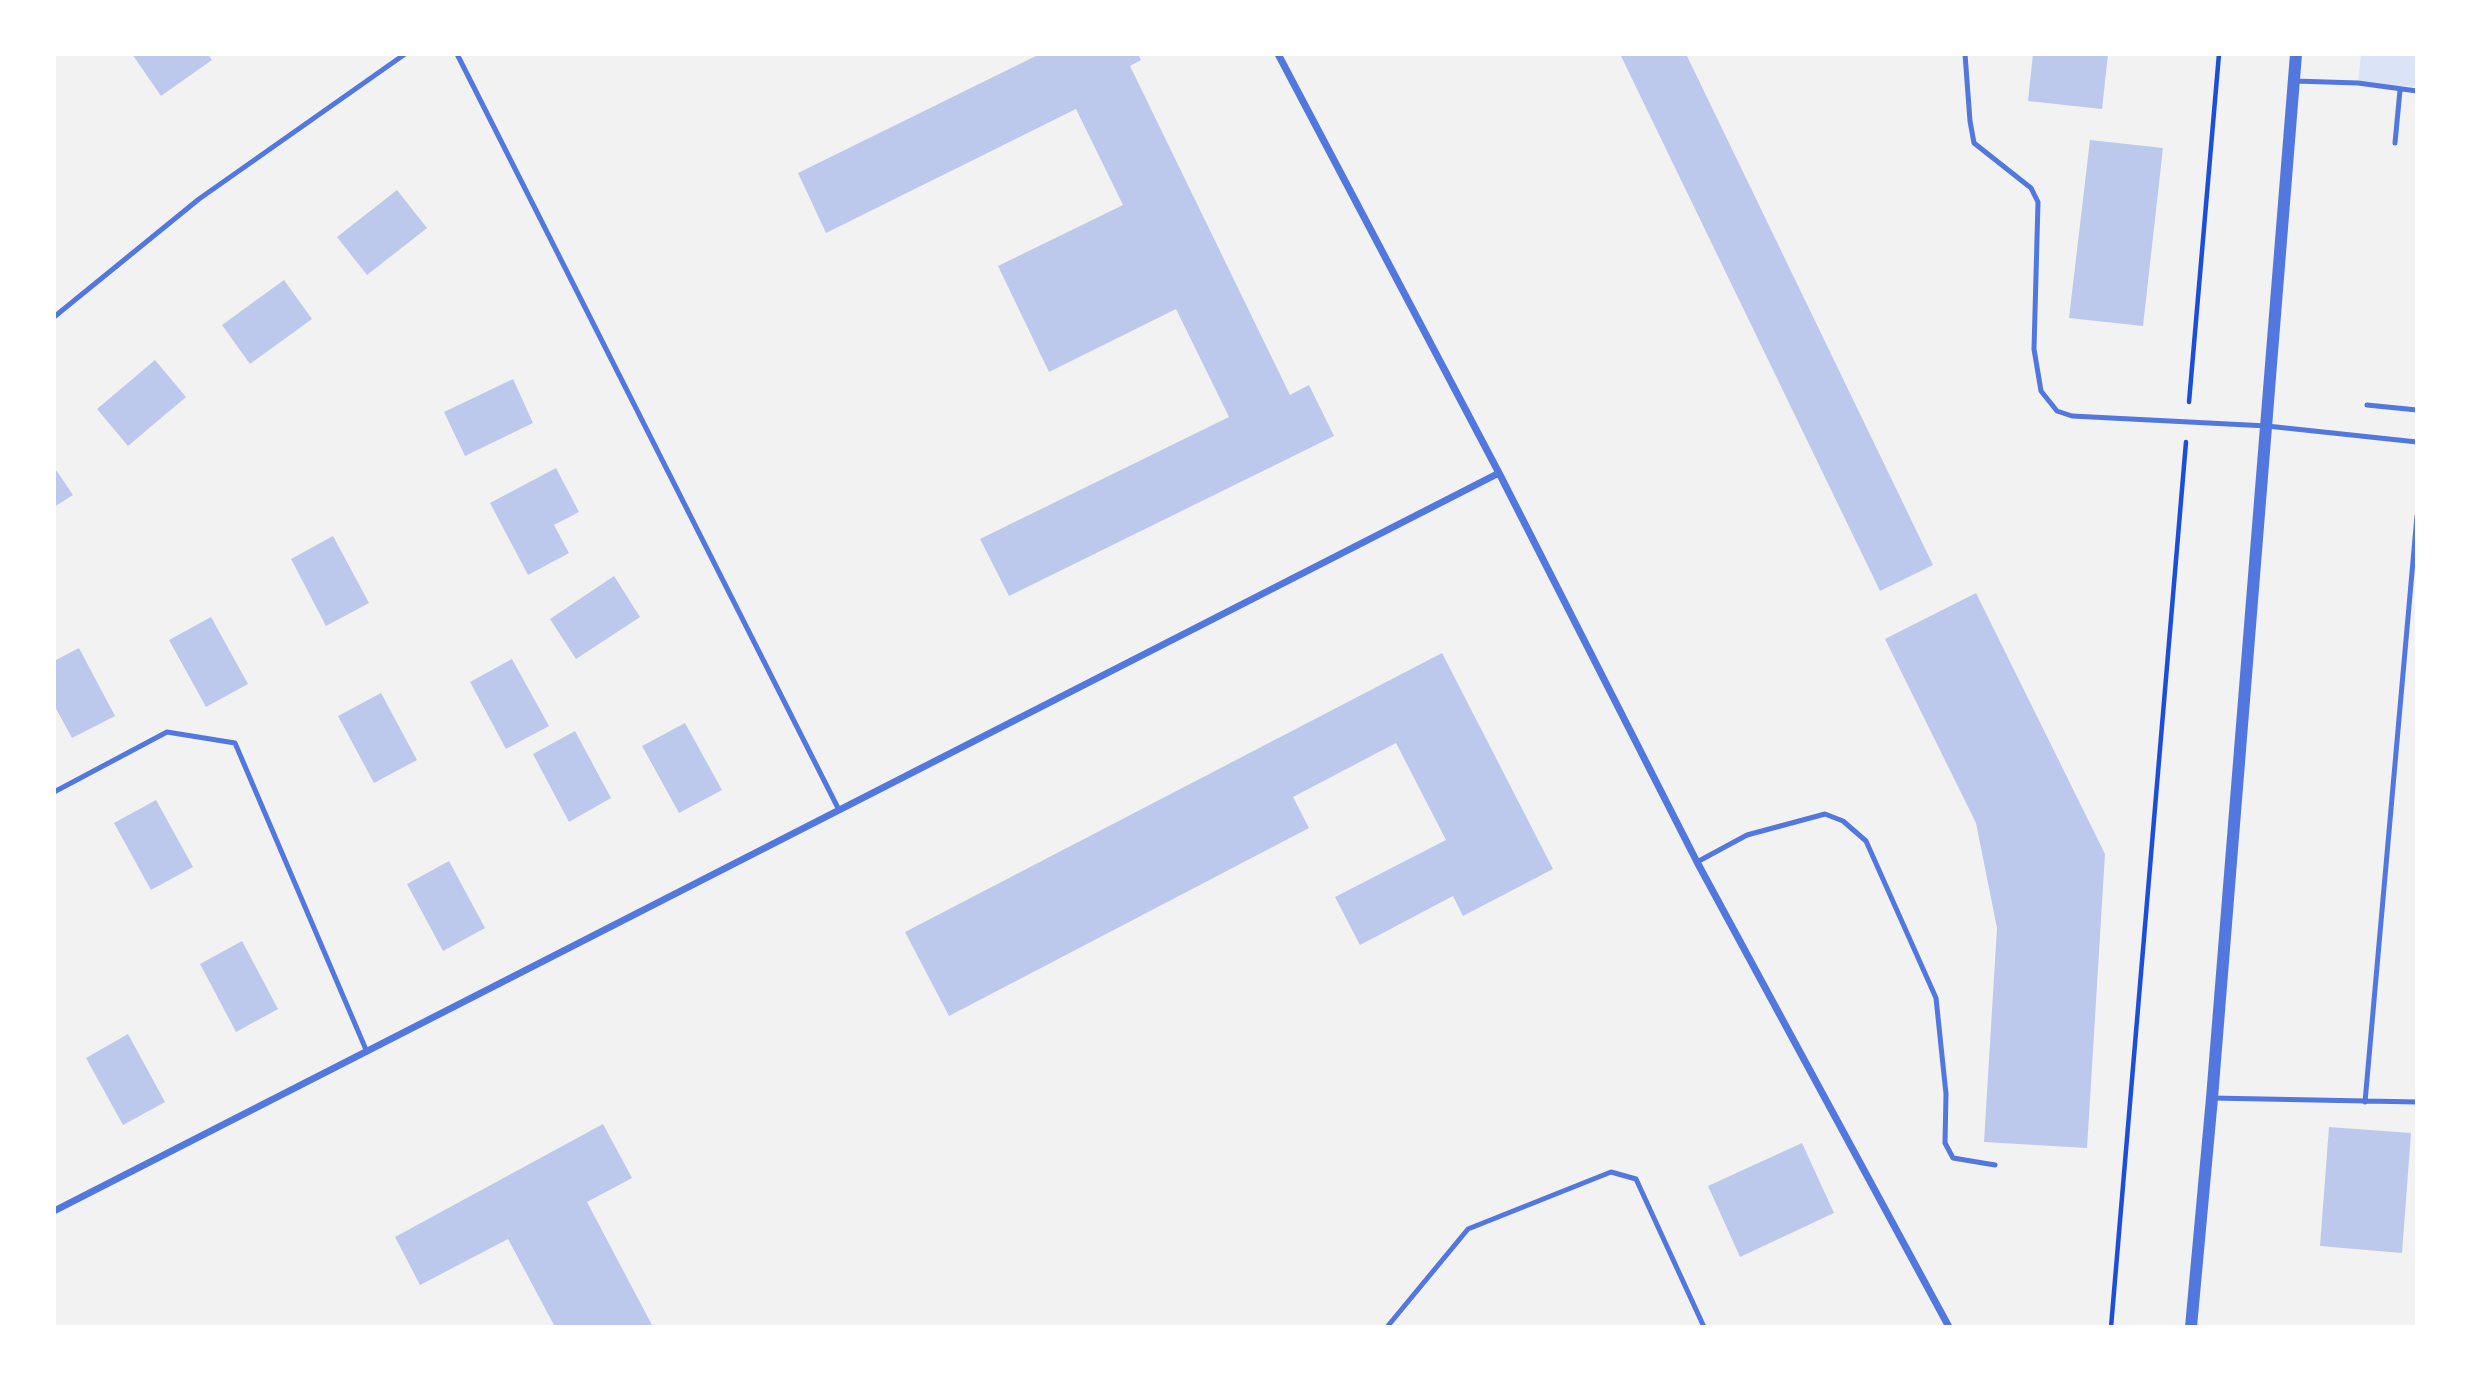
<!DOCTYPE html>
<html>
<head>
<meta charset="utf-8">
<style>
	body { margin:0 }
	#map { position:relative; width:2471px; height:1381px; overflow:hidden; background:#f2f2f2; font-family:Overpass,sans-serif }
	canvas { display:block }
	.frame { position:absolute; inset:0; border:56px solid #fff; pointer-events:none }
</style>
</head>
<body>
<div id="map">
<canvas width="2471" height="1381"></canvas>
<div class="frame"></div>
</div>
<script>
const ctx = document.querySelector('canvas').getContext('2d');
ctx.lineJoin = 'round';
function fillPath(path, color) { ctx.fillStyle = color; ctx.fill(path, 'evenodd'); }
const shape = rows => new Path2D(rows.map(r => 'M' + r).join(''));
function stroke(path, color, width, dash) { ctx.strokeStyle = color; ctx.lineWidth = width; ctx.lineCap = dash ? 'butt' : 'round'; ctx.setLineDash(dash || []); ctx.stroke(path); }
const green = shape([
	[2361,54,2417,54,2417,87,2358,83]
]);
const building = shape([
	[132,54,208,54,212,60,161,96],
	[1040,54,1138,54,1141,60,1130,66,1290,395,1309,385,1334,436,1009,596,980,539,1229,417,1176,309,1049,372,998,266,1123,205,1076,109,826,233,798,173],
	[1620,54,1686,54,1933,565,1880,591],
	[2033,54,2108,54,2102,109,2028,101],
	[2090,140,2163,148,2143,326,2069,318],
	[397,190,427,228,367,275,337,237],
	[284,280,312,319,250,364,222,325],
	[155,360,186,397,128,446,97,409],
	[513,379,533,423,465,456,444,412],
	[54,467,73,495,54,507],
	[556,468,579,512,554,525,569,553,528,575,490,503],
	[333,536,369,603,326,626,291,559],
	[614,576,640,617,576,659,550,619],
	[1976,593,2105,854,2087,1148,1984,1142,1997,928,1976,823,1885,639],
	[211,617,248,684,206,707,169,640],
	[79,648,115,716,72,738,54,705,54,661],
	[1442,653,1553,869,1463,916,1453,896,1360,945,1335,897,1446,840,1396,743,1293,797,1309,828,949,1016,905,932],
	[512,659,549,726,506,749,470,682],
	[381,693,417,760,374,783,338,716],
	[685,723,722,790,679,813,642,746],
	[575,731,611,798,569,822,533,754],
	[156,800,193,867,151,890,114,823],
	[449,861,485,928,443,951,407,884],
	[242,941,278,1009,236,1032,200,964],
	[128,1034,165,1102,123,1125,86,1058],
	[603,1124,632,1178,587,1202,653,1327,555,1327,508,1239,420,1285,395,1237],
	[2329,1127,2411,1133,2402,1253,2320,1246],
	[1802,1143,1834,1213,1740,1257,1708,1186]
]);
const path = shape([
	[2189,402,2219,54],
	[2111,1327,2186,442]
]);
const service = shape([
	[457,54,839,810],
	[1965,54,1970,121,1974,143,2031,188,2038,202,2034,349,2041,391,2057,411,2072,416,2267,426,2417,442],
	[2294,81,2358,83,2417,91],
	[2395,143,2400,90],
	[54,317,199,199,405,54],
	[2367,405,2417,410],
	[54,792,167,732,235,743,367,1052],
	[1697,862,1747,835,1825,814,1843,821,1866,841,1936,998,1946,1094,1945,1143,1953,1158,1995,1165],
	[2212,1098,2417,1102],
	[2365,1102,2417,516],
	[1387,1327,1468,1229,1611,1172,1636,1179,1704,1327]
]);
const minor = shape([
	[1278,54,1499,473,1697,862,1949,1327],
	[54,1211,1499,473]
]);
const tertiary = shape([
	[2191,1327,2212,1098,2296,54]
]);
fillPath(green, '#dbe4f7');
fillPath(building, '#bdc9ec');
stroke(path, '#1d4ed8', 4.5);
stroke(service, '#5277de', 5);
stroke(minor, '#5277de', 7);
stroke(tertiary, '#5277de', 12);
</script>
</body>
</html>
